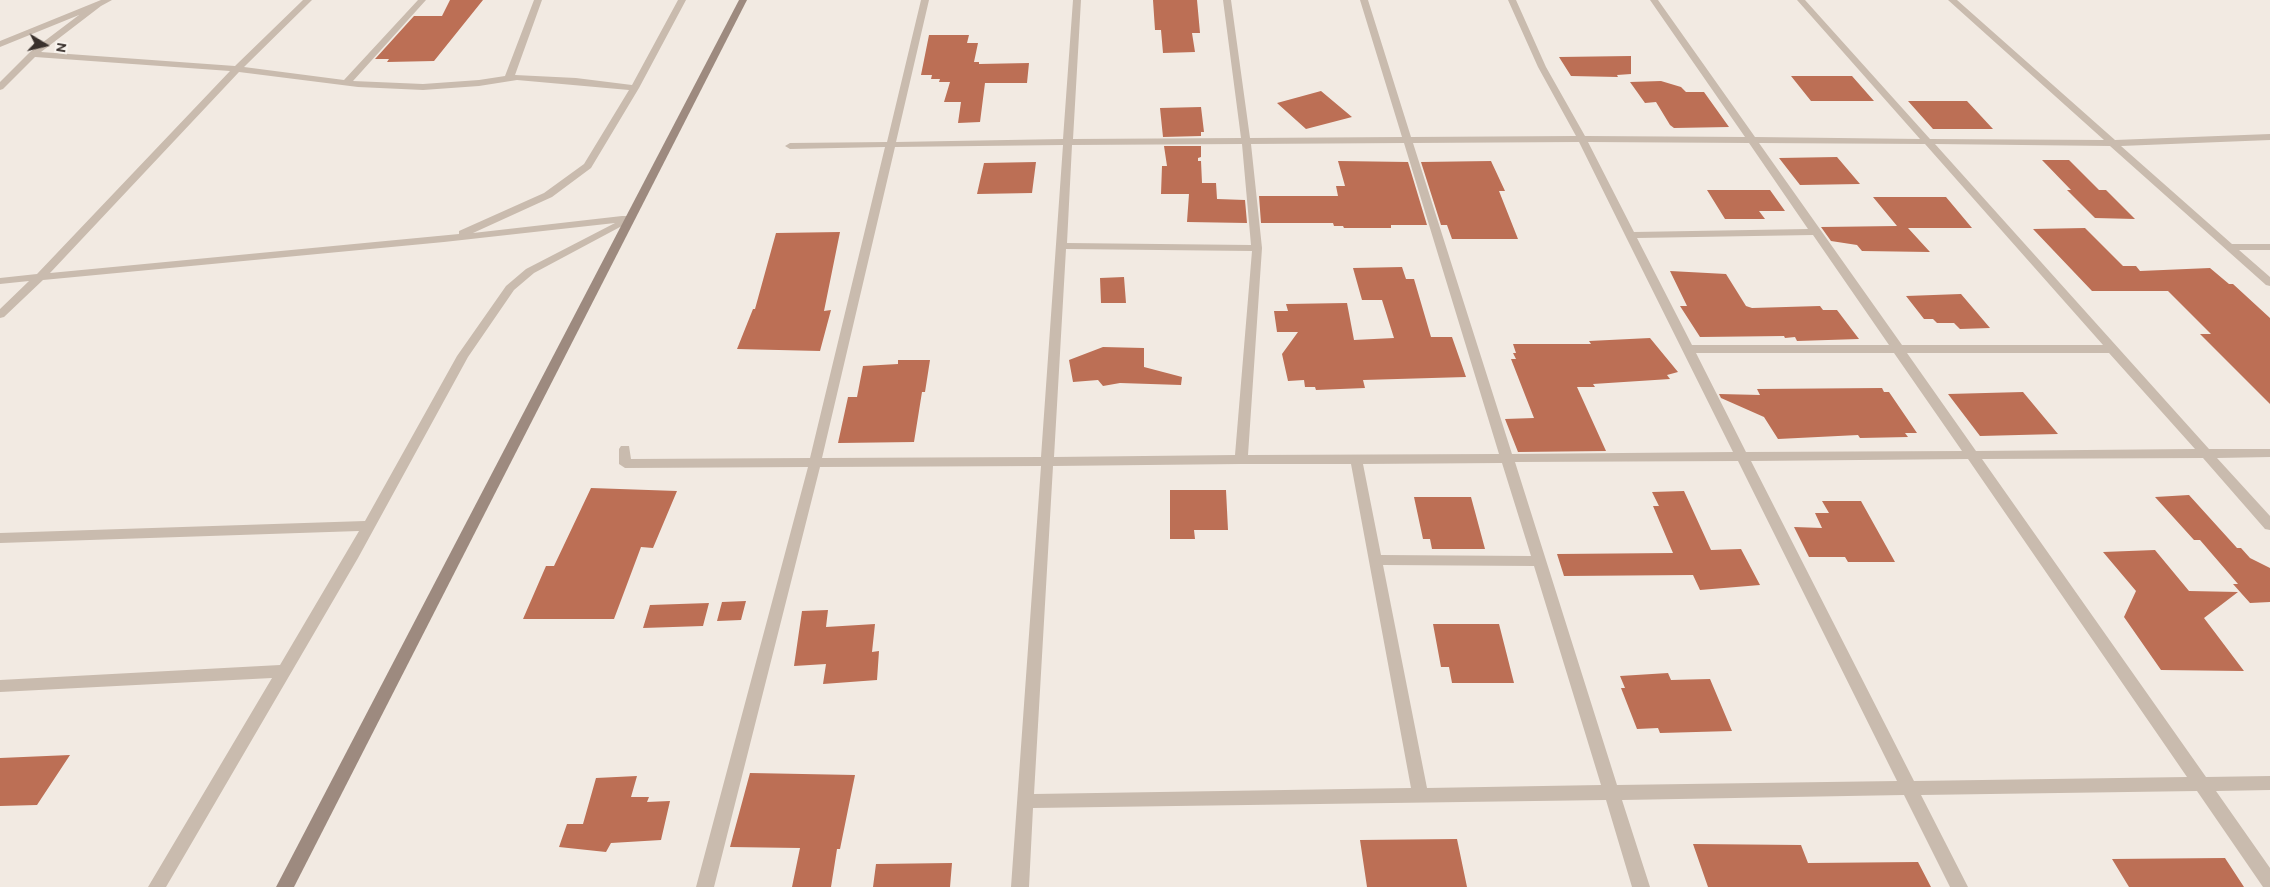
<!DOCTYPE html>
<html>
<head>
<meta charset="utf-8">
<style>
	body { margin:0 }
	#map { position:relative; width:2270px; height:887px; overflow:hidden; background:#f2eae2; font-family:Overpass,sans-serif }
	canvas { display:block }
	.north { position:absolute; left:20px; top:20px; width:50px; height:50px; -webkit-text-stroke:4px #f9f4ee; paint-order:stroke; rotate:99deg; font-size:14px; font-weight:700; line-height:20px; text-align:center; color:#39302c }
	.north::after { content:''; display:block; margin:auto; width:18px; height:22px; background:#39302c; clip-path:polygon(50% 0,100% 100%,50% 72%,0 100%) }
</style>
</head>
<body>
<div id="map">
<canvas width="2270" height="887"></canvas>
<div class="north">N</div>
</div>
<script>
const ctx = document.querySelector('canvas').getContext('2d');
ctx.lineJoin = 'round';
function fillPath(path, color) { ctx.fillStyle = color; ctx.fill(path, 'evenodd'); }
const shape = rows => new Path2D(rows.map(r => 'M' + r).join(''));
const building = shape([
	[450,0,483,0,434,61,387,62,389,59,375,59,414,16,442,16],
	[1153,0,1197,0,1200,33,1192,33,1195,52,1163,53,1161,30,1155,30],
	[929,35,969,35,967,43,978,43,974,62,979,62,979,64,1029,63,1027,83,985,83,980,122,958,123,961,102,944,102,950,82,939,82,940,79,931,79,932,75,921,75],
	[1631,56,1631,74,1617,75,1618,77,1571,76,1559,57],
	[1791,76,1852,76,1874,101,1811,101],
	[1661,81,1681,87,1686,92,1704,92,1729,127,1674,128,1670,125,1656,102,1645,103,1630,82],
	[1321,91,1352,117,1306,129,1277,103],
	[1908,101,1967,101,1993,129,1933,129],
	[1201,107,1204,132,1201,132,1201,136,1163,137,1160,108],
	[1164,146,1201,146,1201,157,1198,158,1198,161,1201,161,1202,183,1216,183,1217,199,1245,200,1247,223,1187,222,1189,194,1161,194,1162,166,1167,166],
	[1837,157,1860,184,1800,185,1779,158],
	[2042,160,2069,160,2099,190,2106,190,2135,219,2095,218,2067,190,2071,190],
	[1338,161,1408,162,1427,225,1391,225,1391,228,1344,228,1343,226,1334,226,1333,223,1261,223,1259,196,1338,196,1336,186,1345,186],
	[1491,161,1505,191,1499,191,1518,239,1452,239,1447,225,1441,225,1421,162],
	[1036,162,1032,193,977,194,984,163],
	[1707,190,1770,190,1785,211,1759,211,1765,219,1725,219],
	[1873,197,1946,197,1972,228,1908,228,1930,252,1862,251,1857,245,1831,241,1821,227,1897,226],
	[2085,228,2123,266,2136,266,2140,271,2210,268,2229,284,2233,284,2270,318,2270,404,2200,334,2211,334,2168,291,2092,291,2033,229],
	[840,232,824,311,831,310,820,351,737,349,753,309,755,309,776,233],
	[1402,267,1406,279,1414,279,1431,337,1452,337,1466,377,1363,380,1365,388,1316,390,1315,387,1305,387,1304,380,1288,381,1282,354,1298,332,1277,332,1274,311,1288,311,1286,304,1347,303,1354,340,1394,338,1382,300,1362,300,1353,268],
	[1670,271,1726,274,1746,306,1752,308,1820,306,1823,310,1837,310,1859,339,1797,341,1795,337,1785,338,1784,336,1700,337,1680,306,1687,306],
	[1124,277,1126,303,1101,303,1100,278],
	[1961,294,1990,328,1960,329,1954,323,1937,323,1933,319,1924,319,1906,296],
	[1650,338,1678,372,1667,375,1670,379,1593,384,1595,387,1577,387,1606,451,1518,452,1505,419,1534,418,1511,359,1516,359,1513,353,1516,353,1513,344,1591,344,1589,341],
	[1103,347,1144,348,1144,367,1182,377,1181,385,1120,383,1103,386,1098,380,1073,382,1069,360],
	[898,360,930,360,925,392,922,392,914,442,838,443,848,397,857,397,863,366,898,364],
	[1882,388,1884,392,1889,392,1917,433,1905,433,1908,437,1860,438,1858,435,1778,439,1764,417,1721,398,1719,394,1760,395,1757,389],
	[2023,392,2058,434,1980,436,1948,394],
	[591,488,677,491,653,548,641,547,614,619,523,619,546,566,554,566],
	[1170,490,1226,490,1228,530,1194,530,1195,539,1170,539],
	[1684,491,1711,550,1741,549,1760,585,1700,590,1693,575,1564,576,1557,554,1673,553,1653,506,1659,506,1652,492],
	[2189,495,2237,548,2241,548,2250,558,2270,568,2270,602,2250,603,2233,584,2238,584,2200,540,2194,540,2155,497],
	[1414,497,1471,497,1485,549,1432,549,1430,539,1423,539],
	[1822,501,1861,501,1895,562,1848,562,1845,557,1809,557,1794,527,1822,528,1815,513,1829,513],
	[2155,550,2189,591,2238,592,2204,618,2244,671,2161,670,2124,617,2136,591,2103,552],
	[746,601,741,620,717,621,722,602],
	[709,603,703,626,643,628,650,605],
	[828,610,826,627,875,624,872,652,879,651,877,680,823,684,826,664,794,666,802,611],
	[1433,624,1499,624,1514,683,1452,683,1449,667,1441,667],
	[1668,673,1671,680,1710,679,1732,731,1660,733,1658,728,1637,729,1621,688,1625,688,1620,676],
	[70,755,37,805,0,806,0,758],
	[750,773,855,775,840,849,837,849,831,887,792,887,800,848,730,847],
	[637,776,631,797,649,797,647,802,670,801,661,840,611,843,606,852,559,847,567,824,583,824,596,778],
	[1457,839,1467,887,1367,887,1360,840],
	[1693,844,1801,845,1808,863,1918,862,1931,887,1708,887],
	[2225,858,2244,887,2129,887,2112,859],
	[952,863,950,887,873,887,876,864]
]);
const street = shape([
	[101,0,112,0,101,6,41,52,235,66,303,0,312,0,244,67,344,80,418,0,426,0,353,81,423,84,479,80,505,76,534,0,542,0,515,75,576,78,632,85,678,0,686,0,639,88,591,168,552,197,473,233,622,216,630,216,635,219,534,273,514,290,468,357,358,558,166,887,148,887,272,678,0,692,0,680,280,665,359,531,0,543,0,533,365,521,457,356,506,286,526,269,615,223,444,242,43,280,4,317,0,318,0,309,29,281,0,284,0,278,37,274,230,71,35,57,3,89,0,90,0,82,30,52,79,15,0,47,0,41,101,0],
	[239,72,358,87,423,90,479,86,517,80,629,90,584,164,544,193,459,231,459,234,50,273,239,72],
	[921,0,929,0,896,142,1063,139,1073,0,1081,0,1073,139,1241,138,1223,0,1231,0,1250,138,1402,137,1360,0,1368,0,1411,137,1576,136,1538,67,1508,0,1516,0,1546,67,1585,136,1745,137,1650,0,1658,0,1755,137,1920,139,1797,0,1805,0,1930,139,2104,140,1948,0,1957,0,2115,140,2270,134,2270,140,2121,146,2232,244,2270,244,2270,250,2239,250,2270,277,2270,286,2266,285,2110,146,1935,144,2209,449,2270,449,2270,457,2217,458,2270,516,2270,530,2265,529,2203,458,1982,459,2206,777,2270,776,2270,790,2216,791,2270,868,2270,887,2263,887,2197,791,1921,795,1968,887,1950,887,1904,795,1622,800,1650,887,1632,887,1606,800,1033,808,1029,887,1011,887,1041,466,820,467,714,887,696,887,808,467,625,468,619,464,619,449,621,446,629,446,631,459,810,458,885,147,790,149,785,146,790,143,887,142,921,0],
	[1579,142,1625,235,1733,452,1512,454,1413,143,1579,142],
	[1588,142,1749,143,1808,229,1634,232,1588,142],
	[1404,143,1499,454,1248,455,1262,248,1251,144,1404,143],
	[1759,143,1925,144,2103,345,1902,345,1759,143],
	[1242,144,1251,245,1067,243,1072,145,1242,144],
	[1063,145,1041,457,822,458,895,147,1063,145],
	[1813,235,1889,345,1692,345,1637,238,1813,235],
	[1066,249,1252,251,1235,455,1054,457,1066,249],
	[1696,353,1894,353,1962,451,1746,452,1696,353],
	[1907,353,2109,353,2195,449,1976,451,1907,353],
	[1968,459,2187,777,1914,781,1751,461,1968,459],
	[1738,461,1897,781,1617,785,1515,462,1738,461],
	[1502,463,1531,556,1381,555,1363,464,1502,463],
	[1241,464,1351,464,1411,788,1034,794,1053,466,1241,464],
	[1383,565,1534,566,1601,785,1427,788,1383,565]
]);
const secondary = shape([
	[739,0,747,0,294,887,276,887,739,0]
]);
fillPath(building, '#bc6f55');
fillPath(street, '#c9bbae');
fillPath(secondary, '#9d8a7f');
</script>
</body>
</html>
